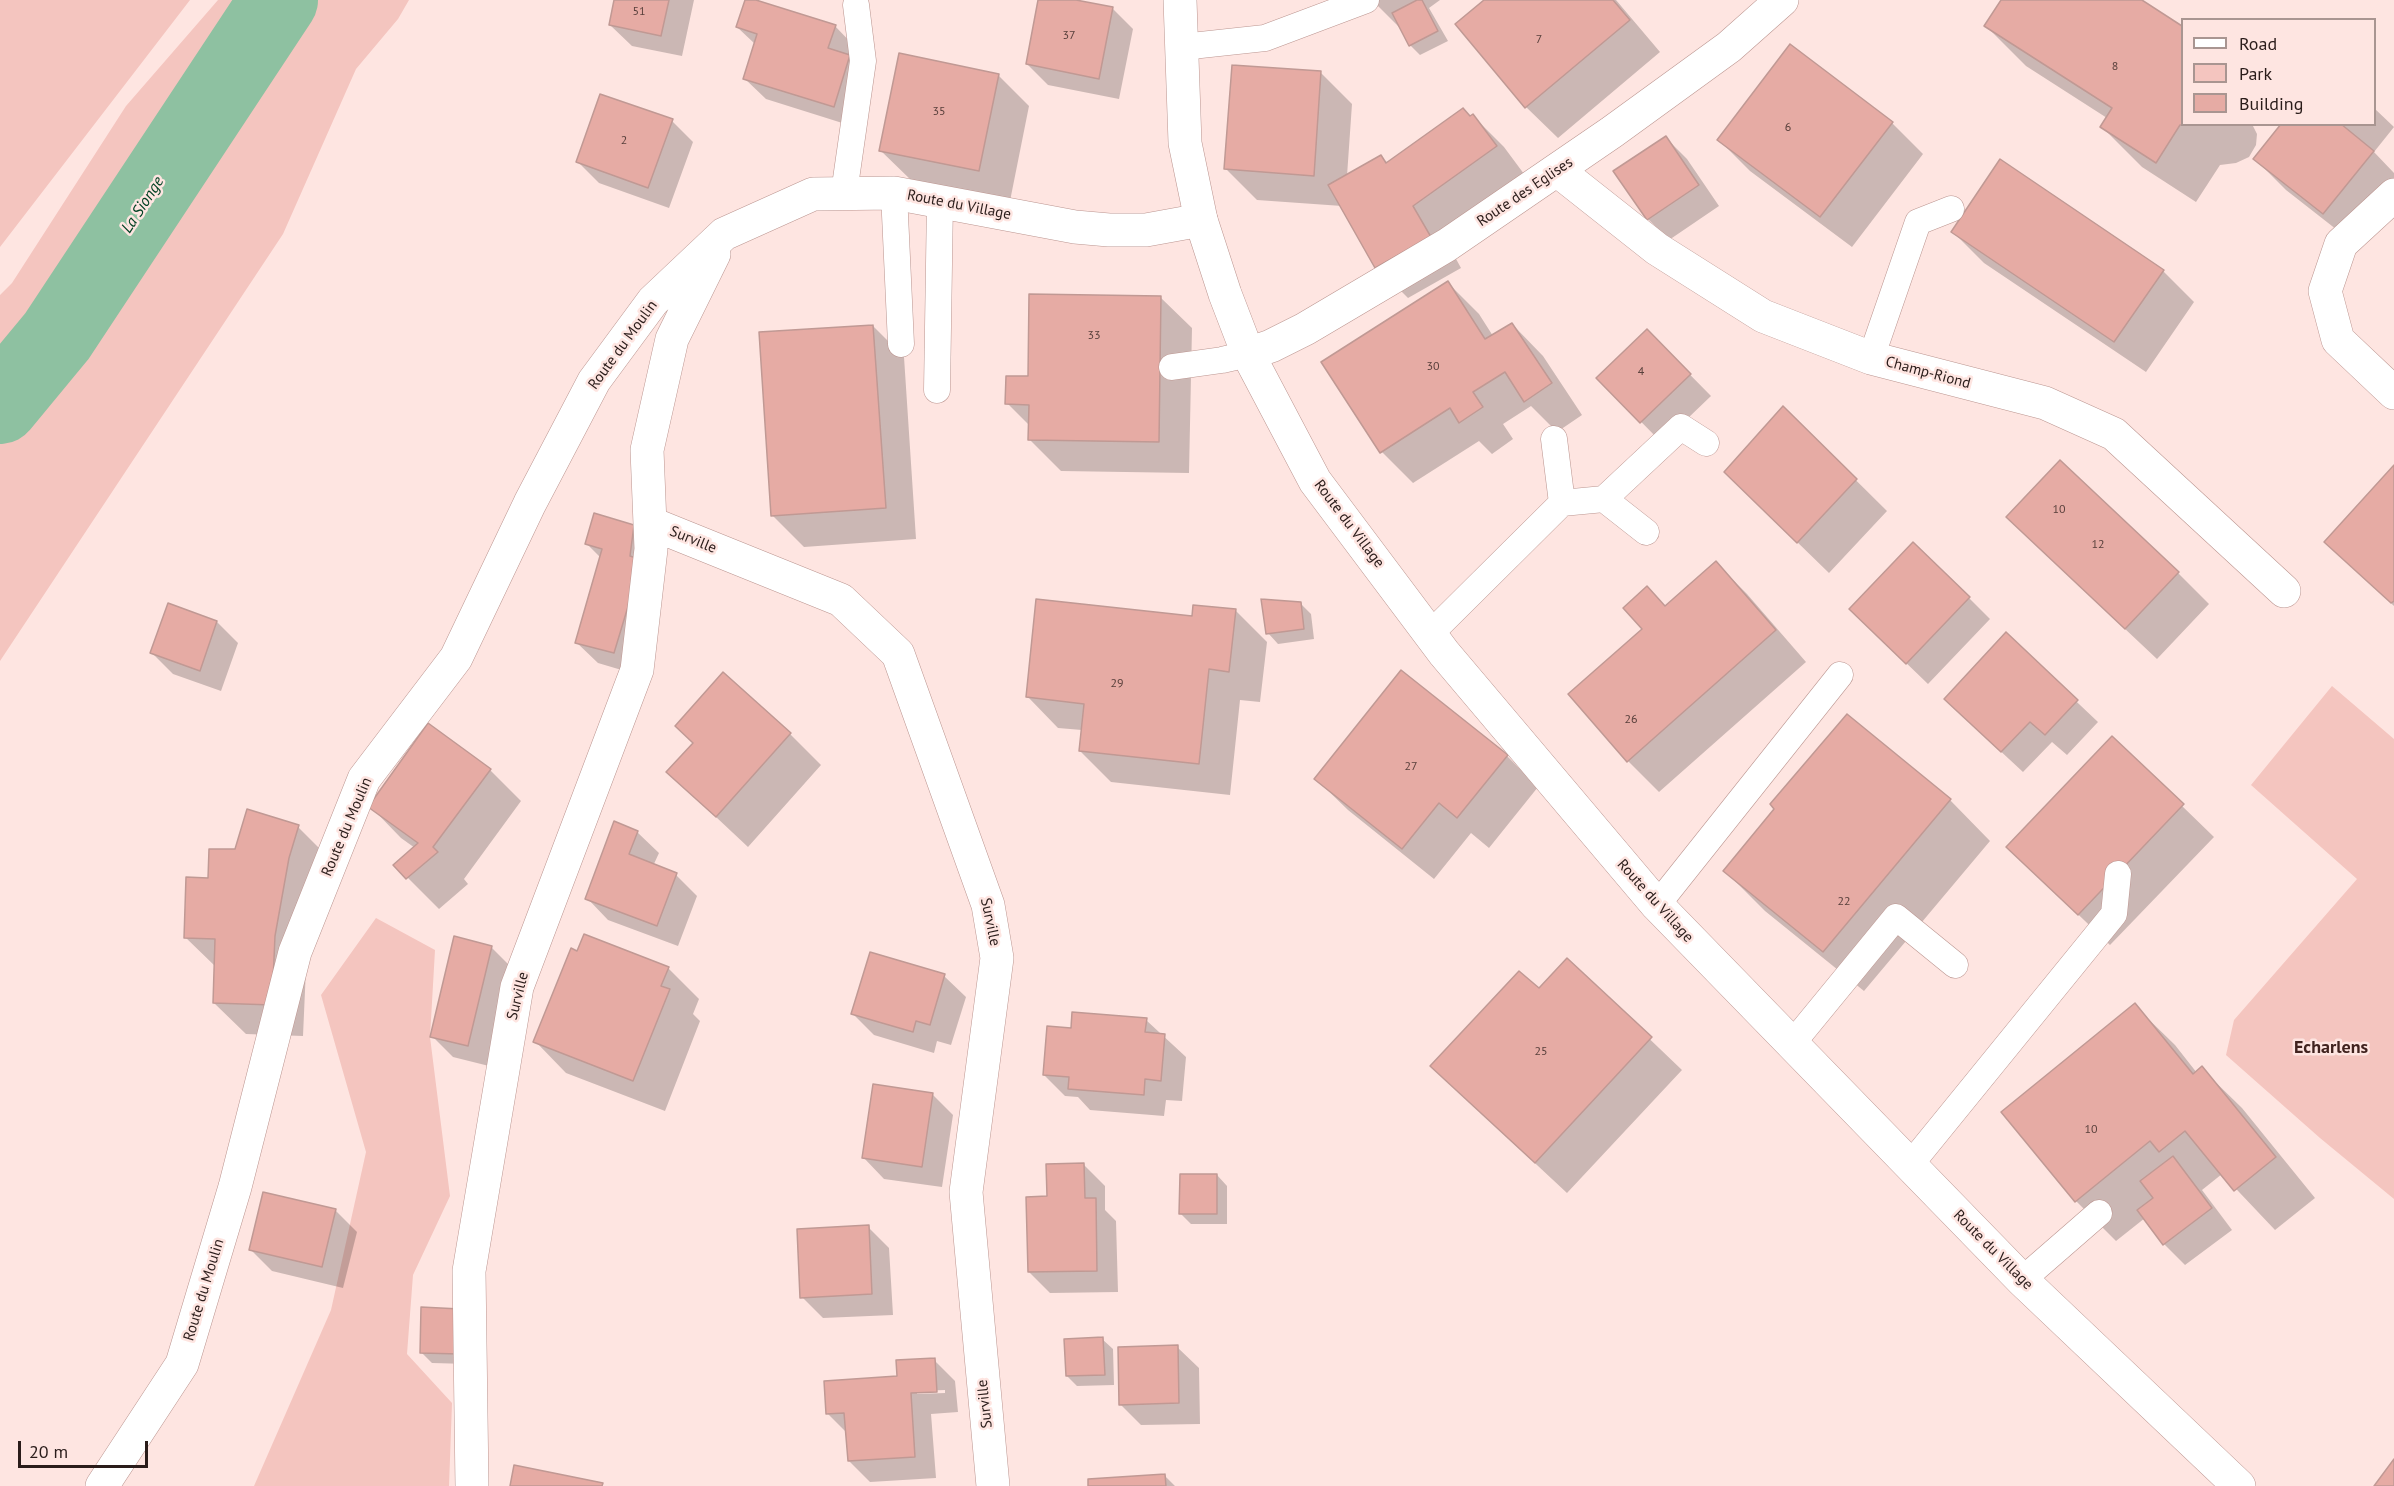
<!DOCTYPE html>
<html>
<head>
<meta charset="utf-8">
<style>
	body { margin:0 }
	#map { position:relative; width:2394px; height:1486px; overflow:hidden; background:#fee5e1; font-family:"PT Sans",sans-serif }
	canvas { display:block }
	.legend { position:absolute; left:2181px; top:18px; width:195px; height:108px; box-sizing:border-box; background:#fee5e1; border:2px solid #a99591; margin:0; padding:8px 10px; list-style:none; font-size:18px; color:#2a1c1a }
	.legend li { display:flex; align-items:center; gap:12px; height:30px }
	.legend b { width:30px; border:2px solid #a99591 }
	.scale { position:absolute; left:18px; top:1441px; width:130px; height:27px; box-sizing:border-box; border:3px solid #2a1c1a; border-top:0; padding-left:8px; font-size:18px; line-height:21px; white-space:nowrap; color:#2a1c1a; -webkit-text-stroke:4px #fee5e1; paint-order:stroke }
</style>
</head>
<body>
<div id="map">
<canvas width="2394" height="1486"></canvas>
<ul class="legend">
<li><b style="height:8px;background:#fff"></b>Road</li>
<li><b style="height:16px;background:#f4c5bf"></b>Park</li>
<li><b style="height:16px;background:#e6aba4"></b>Building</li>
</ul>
<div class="scale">20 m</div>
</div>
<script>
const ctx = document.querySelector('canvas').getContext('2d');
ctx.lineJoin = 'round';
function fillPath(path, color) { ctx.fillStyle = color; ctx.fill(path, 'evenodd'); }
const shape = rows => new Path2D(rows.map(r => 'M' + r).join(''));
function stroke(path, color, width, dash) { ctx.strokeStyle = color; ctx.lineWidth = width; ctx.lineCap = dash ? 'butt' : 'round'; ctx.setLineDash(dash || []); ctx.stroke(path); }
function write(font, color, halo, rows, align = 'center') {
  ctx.font = font + ' "PT Sans",sans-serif'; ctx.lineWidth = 5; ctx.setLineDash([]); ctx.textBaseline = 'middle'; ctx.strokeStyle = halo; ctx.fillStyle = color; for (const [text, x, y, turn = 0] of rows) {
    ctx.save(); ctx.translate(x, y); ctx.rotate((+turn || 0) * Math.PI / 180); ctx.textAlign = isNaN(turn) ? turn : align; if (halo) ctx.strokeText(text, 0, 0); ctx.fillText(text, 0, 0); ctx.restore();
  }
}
const green = shape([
	[0,0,190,0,0,247],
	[218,0,409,0,398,19,356,69,283,234,0,661,0,295,12,283,126,106],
	[2332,686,2394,739,2394,1199,2320,1138,2226,1055,2234,1020,2357,879,2251,785],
	[376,918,435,950,430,1037,450,1196,413,1275,407,1354,452,1403,449,1486,254,1486,331,1310,366,1152,321,995]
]);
const shadow = shape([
	[615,0,694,0,682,56,632,46,610,25],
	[746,0,835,26,856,48,855,127,766,99,744,78,755,44,737,27],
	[1040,0,1068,0,1112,8,1133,29,1119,99,1048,85,1027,64],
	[1372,0,1440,0,1429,8,1448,41,1420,55,1410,45,1401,29],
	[1486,0,1616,0,1660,52,1558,138,1526,107],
	[2003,0,2139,0,2182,28,2182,124,2252,124,2257,134,2256,145,2249,157,2236,163,2220,165,2196,202,2142,167,2102,127,2107,118,2026,66,1986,26],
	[1321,73,1352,104,1347,176,1381,157,1388,163,1473,116,1504,147,1527,178,1444,237,1461,268,1408,298,1377,267,1342,206,1257,200,1226,169],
	[998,75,1029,106,1010,201,912,181,880,150],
	[2374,108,2394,127,2374,152,2394,173,2394,195,2355,244,2286,190,2255,159,2283,124,2374,124],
	[672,121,693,142,669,208,599,183,578,162],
	[1892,123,1923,154,1852,247,1750,171,1719,140],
	[1666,138,1687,159,1719,206,1669,240,1648,219],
	[1953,232,2163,271,2194,302,2146,372,1984,263],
	[1448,283,1479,314,1493,336,1512,324,1543,356,1582,415,1557,432,1531,406,1503,424,1513,439,1492,454,1479,441,1413,483,1382,452,1324,363],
	[1160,297,1192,328,1189,473,1061,471,1030,440,1030,426,1007,403,1029,378],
	[873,326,904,357,916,539,804,547,773,516],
	[1647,331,1711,396,1662,443,1598,378],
	[1783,408,1887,511,1829,573,1757,503],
	[2394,467,2394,606,2326,542],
	[633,526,654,548,635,674,598,663,576,642,601,558,586,543],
	[2039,548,2178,573,2209,604,2157,659],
	[1716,563,1747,594,1806,662,1659,792,1628,761,1647,588,1666,607],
	[1969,598,1990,619,1928,684,1872,630],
	[1300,603,1311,614,1314,639,1278,644,1268,633],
	[1236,611,1267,642,1260,702,1240,700,1230,795,1111,782,1080,751,1082,730,1058,728,1027,696],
	[217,622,238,643,221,691,173,674,152,653],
	[2006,635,2098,722,2067,755,2052,742,2023,772,1967,720],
	[790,734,821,765,748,847,668,772,694,744],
	[2112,738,2214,837,2110,945,2008,847],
	[1507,756,1538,787,1489,848,1471,833,1434,879,1348,810,1316,779],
	[490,770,521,801,464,879,468,884,439,909,395,865,415,848,401,838,370,806],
	[1950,800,1990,841,1864,991,1765,911,1725,871],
	[298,827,329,858,306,968,303,1036,246,1034,214,1003,216,967,185,937,236,851],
	[637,832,659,853,653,866,676,875,697,896,678,946,608,920,587,898],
	[491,947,512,968,489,1066,453,1057,432,1036],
	[1567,960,1682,1070,1567,1193,1464,1097,1539,990],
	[668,968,699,999,693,1014,700,1021,665,1111,566,1073,535,1041],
	[944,976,966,997,951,1045,937,1041,934,1053,874,1035,853,1014],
	[2134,1005,2175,1045,2197,1073,2201,1068,2242,1108,2315,1198,2275,1230,2222,1174,2202,1190,2232,1230,2185,1265,2164,1244,2145,1218,2116,1241,2076,1201],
	[1146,1020,1186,1057,1182,1101,1166,1100,1164,1116,1090,1110,1078,1097,1065,1096,1044,1075,1072,1030],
	[932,1094,953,1115,942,1187,884,1179,863,1157],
	[1083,1164,1105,1186,1105,1210,1116,1221,1118,1292,1050,1293,1029,1272],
	[1217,1175,1227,1186,1227,1224,1191,1224,1181,1214],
	[265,1194,336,1211,357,1232,343,1288,272,1271,251,1250],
	[868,1227,889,1248,893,1315,823,1318,802,1297],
	[423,1309,469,1364,432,1363,421,1352],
	[1102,1339,1113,1349,1114,1385,1077,1386,1067,1376],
	[1177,1347,1199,1368,1200,1424,1141,1425,1120,1404],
	[934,1360,955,1381,958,1412,931,1414,936,1478,870,1482,849,1461,847,1433,827,1413],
	[945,1390,945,1393,917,1394,917,1391],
	[1164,1475,1175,1486,1090,1486]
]);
const river = shape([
	[0,405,57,336,279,0]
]);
const building = shape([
	[614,0,669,0,661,36,609,25,614,0],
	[745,0,756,0,836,25,828,48,850,55,834,107,743,79,757,34,736,27,745,0],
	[1038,0,1076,0,1113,7,1099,79,1026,64,1038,0],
	[1417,0,1422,0,1438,31,1409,46,1392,13,1417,0],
	[1484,0,1613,0,1630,20,1525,108,1455,24,1484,0],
	[2001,0,2142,0,2182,26,2182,124,2187,124,2180,125,2156,163,2100,127,2112,108,1984,26,2001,0],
	[1790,44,1893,122,1820,217,1717,140,1790,44],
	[899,53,999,74,979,171,879,151,899,53],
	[1232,65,1321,71,1314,176,1224,169,1232,65],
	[600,94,673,119,648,188,576,162,600,94],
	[1463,108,1470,116,1473,114,1497,146,1413,206,1431,237,1375,268,1328,185,1381,155,1386,163,1463,108],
	[2281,124,2341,124,2374,151,2323,214,2253,159,2281,124],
	[1666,136,1699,185,1647,220,1613,171,1666,136],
	[2000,159,2164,270,2114,342,1951,232,2000,159],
	[1448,281,1485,339,1512,323,1552,383,1524,402,1505,372,1473,392,1483,407,1459,423,1450,408,1380,453,1321,362,1448,281],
	[1029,294,1161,296,1159,442,1028,440,1029,405,1005,404,1006,376,1028,376,1029,294],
	[873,325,886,508,771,516,759,332,873,325],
	[1647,329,1691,374,1640,423,1596,378,1647,329],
	[1783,406,1857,479,1797,543,1724,472,1783,406],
	[2060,460,2179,572,2125,629,2006,517,2060,460],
	[2394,465,2394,601,2391,603,2324,542,2394,465],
	[594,513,634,525,630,556,642,560,614,653,575,643,602,549,585,544,594,513],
	[1913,542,1970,597,1906,664,1849,609,1913,542],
	[1716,561,1776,630,1627,762,1568,694,1642,629,1623,608,1647,586,1665,606,1716,561],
	[1036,599,1192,616,1193,605,1236,609,1229,672,1209,669,1199,764,1079,751,1084,704,1026,697,1036,599],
	[1261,599,1301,602,1304,629,1266,634,1261,599],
	[168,603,217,621,200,671,150,653,168,603],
	[2006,632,2078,700,2045,735,2030,722,2001,752,1944,699,2006,632],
	[1401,670,1508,755,1457,818,1439,803,1402,849,1314,779,1401,670],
	[723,672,791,733,716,817,666,772,693,743,675,726,723,672],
	[1847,714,1951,799,1823,952,1723,871,1774,809,1770,804,1847,714],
	[428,723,491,769,433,847,438,852,406,879,393,865,418,843,368,807,428,723],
	[2112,736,2184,804,2078,915,2006,847,2112,736],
	[247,809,299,825,289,858,275,936,272,1005,213,1003,215,939,184,938,186,877,208,878,209,849,235,849,247,809],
	[614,821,638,831,629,854,677,873,657,926,585,899,614,821],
	[584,934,669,967,661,986,670,989,633,1081,533,1042,571,948,577,951,584,934],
	[454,936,492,946,468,1046,430,1037,454,936],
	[870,952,945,974,930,1025,916,1021,913,1032,851,1014,870,952],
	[1567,958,1652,1037,1535,1163,1430,1066,1519,971,1539,988,1567,958],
	[2135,1003,2193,1074,2202,1066,2276,1157,2234,1191,2185,1131,2159,1152,2150,1141,2075,1202,2001,1112,2135,1003],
	[1072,1012,1147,1018,1145,1032,1165,1034,1161,1081,1145,1079,1144,1095,1068,1089,1069,1077,1043,1075,1047,1026,1071,1028,1072,1012],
	[873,1084,933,1093,922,1167,862,1158,873,1084],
	[2173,1156,2212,1208,2163,1245,2137,1210,2153,1198,2140,1181,2173,1156],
	[1084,1163,1085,1198,1096,1198,1097,1271,1028,1272,1026,1197,1047,1196,1046,1164,1084,1163],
	[1180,1174,1217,1174,1217,1214,1179,1214,1180,1174],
	[263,1192,336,1209,322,1267,249,1250,263,1192],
	[869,1225,872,1294,800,1298,797,1229,869,1225],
	[421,1307,460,1309,459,1354,420,1353,421,1307],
	[1103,1337,1105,1375,1066,1376,1064,1339,1103,1337],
	[1178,1345,1179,1403,1119,1405,1118,1347,1178,1345],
	[935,1358,937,1392,911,1393,915,1457,848,1461,844,1413,826,1414,824,1381,897,1376,896,1360,935,1358],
	[2394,1459,2394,1486,2374,1486,2394,1459],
	[514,1465,603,1483,602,1486,510,1486,514,1465],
	[1165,1474,1166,1486,1088,1486,1088,1479,1165,1474]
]);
const service = shape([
	[1182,47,1265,38,1366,0],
	[844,193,863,61,856,5],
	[894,193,901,344],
	[1871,358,1918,222,1951,209],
	[1172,367,1222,360,1248,354],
	[937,390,940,201],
	[1554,439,1562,503],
	[1604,499,1646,532],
	[1430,634,1562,503,1604,499,1681,427,1706,443],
	[1657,905,1840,675],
	[1791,1045,1896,917,1955,965],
	[1910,1165,2114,914,2118,874],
	[2022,1280,2099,1213]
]);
const minor = shape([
	[1557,170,1657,249,1763,316,1871,358,2045,403,2114,434,2284,591],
	[2394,195,2341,244,2325,291,2338,340,2394,393],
	[1248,354,1271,346,1305,329,1447,245,1612,132,1729,47,1782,0],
	[650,523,841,600,898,654,988,905,997,958,966,1192,993,1486],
	[102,1486,182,1364,235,1187,295,952,364,779,456,658,530,503,594,381,653,301,724,234,813,194,894,193,1075,227,1109,230,1146,230,1201,220],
	[472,1486,469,1271,517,987,637,670,651,549,647,450,672,339,714,254]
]);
const tertiary = shape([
	[1180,0,1185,143,1201,220,1225,294,1248,354,1315,481,1444,653,1657,905,2022,1280,2239,1486]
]);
const numberNames = [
	["51",639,12],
	["37",1069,36],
	["7",1539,40],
	["8",2115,67],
	["35",939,112],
	["6",1788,128],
	["2",624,141],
	["33",1094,336],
	["30",1433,367],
	["4",1641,372],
	["10",2059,510],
	["12",2098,545],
	["29",1117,684],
	["26",1631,720],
	["27",1411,767],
	["22",1844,902],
	["25",1541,1052],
	["10",2091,1130]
];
const streetNames = [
	["Route des Eglises",1525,192,-34],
	["Route du Village",959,205,11],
	["Route du Moulin",623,345,-54],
	["Champ-Riond",1928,373,15],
	["Route du Village",1349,524,53],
	["Surville",693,540,22],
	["Route du Moulin",347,827,-67],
	["Route du Village",1655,901,48],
	["Surville",990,922,78],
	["Surville",518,996,-76],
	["Route du Village",1993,1250,45],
	["Route du Moulin",204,1290,-73],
	["Surville",985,1404,-96]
];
const waterNames = [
	["La Sionge",143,205,-57]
];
const quarterNames = [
	["Echarlens",2331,1048]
];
fillPath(green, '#f4c5bf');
fillPath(shadow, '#0003');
stroke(river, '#8ec1a1', 78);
fillPath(building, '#e6aba4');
stroke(building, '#c09994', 1.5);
stroke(service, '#bb9590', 27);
stroke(minor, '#bb9590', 34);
stroke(tertiary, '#bb9590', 34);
stroke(service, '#fff', 26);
stroke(minor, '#fff', 33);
stroke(tertiary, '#fff', 33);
write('12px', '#59403c', null, numberNames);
write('15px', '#2a1c1a', '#fee5e1', streetNames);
write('italic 16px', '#004123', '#fee5e1', waterNames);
write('bold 18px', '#41231f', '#fee5e1', quarterNames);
</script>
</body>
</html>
